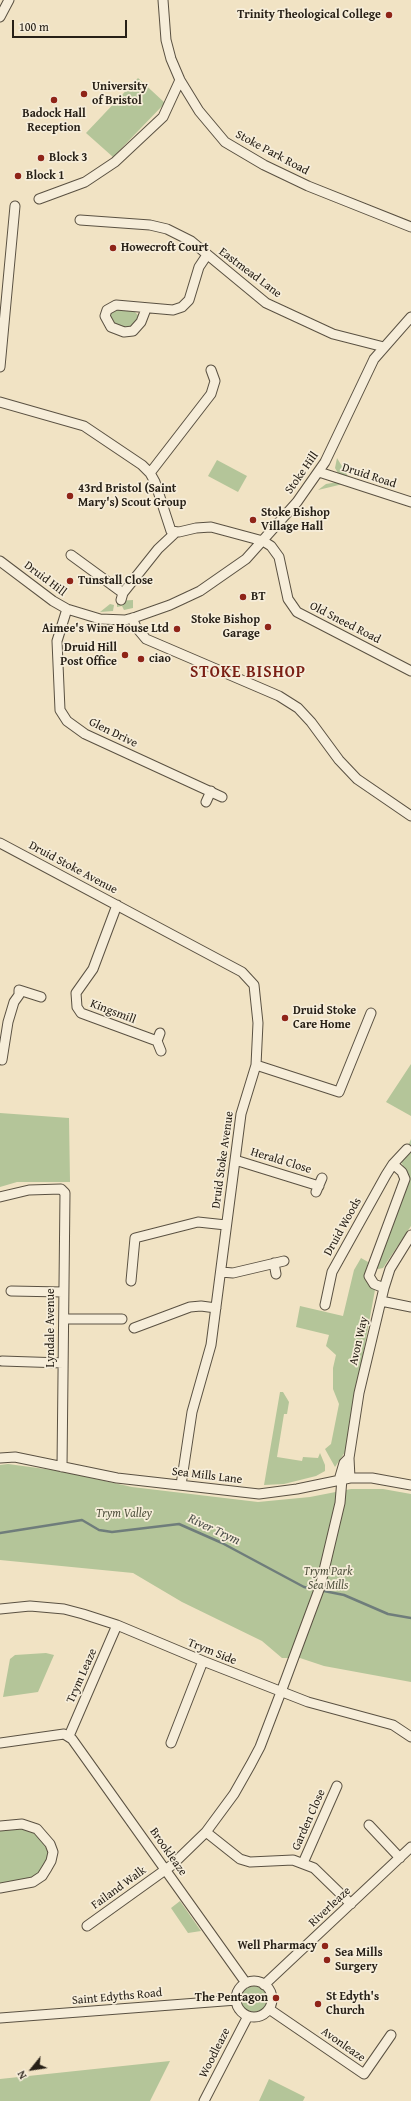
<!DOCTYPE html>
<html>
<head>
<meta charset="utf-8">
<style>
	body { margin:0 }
	#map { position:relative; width:411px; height:2101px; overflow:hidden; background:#f1e3c4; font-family:"Gentium Book Plus",serif }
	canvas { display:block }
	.north { position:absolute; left:12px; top:2049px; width:40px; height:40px; -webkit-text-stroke:3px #f6edd9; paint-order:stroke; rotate:240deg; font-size:11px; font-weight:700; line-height:16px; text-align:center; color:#272017 }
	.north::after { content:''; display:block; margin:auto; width:14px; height:18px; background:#272017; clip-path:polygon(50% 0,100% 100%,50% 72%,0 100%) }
	.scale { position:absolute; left:12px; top:20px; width:115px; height:18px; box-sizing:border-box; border:2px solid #272017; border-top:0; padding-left:5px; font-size:12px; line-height:14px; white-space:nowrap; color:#272017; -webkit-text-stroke:3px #f6edd9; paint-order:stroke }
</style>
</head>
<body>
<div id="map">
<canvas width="411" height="2101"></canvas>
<div class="north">N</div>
<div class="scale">100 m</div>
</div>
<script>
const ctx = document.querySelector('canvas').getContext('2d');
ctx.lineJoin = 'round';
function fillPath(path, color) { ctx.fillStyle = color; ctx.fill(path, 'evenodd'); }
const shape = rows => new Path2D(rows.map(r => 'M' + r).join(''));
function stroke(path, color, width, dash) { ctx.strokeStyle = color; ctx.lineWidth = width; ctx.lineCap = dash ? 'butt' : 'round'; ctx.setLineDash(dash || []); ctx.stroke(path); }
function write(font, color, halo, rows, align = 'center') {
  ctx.font = font + ' "Gentium Book Plus",serif'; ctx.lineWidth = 3.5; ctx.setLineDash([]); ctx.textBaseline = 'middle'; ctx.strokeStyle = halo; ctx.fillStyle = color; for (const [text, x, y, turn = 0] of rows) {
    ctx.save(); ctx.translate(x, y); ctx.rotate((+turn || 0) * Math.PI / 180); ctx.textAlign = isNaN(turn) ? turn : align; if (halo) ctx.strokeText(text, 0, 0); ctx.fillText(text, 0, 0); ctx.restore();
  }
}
const green = shape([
	[138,78,165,103,113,157,86,133],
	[116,309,132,309,138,315,138,319,132,327,125,329,113,325,110,314],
	[337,458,349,478,338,473,335,468],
	[217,460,247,476,238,492,208,476],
	[338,482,343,484,318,490,326,484],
	[133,600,133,608,124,610,122,606,117,607,117,601],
	[110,604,114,605,113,611,100,612],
	[411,1064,411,1116,386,1102],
	[0,1113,69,1118,70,1182,17,1182,0,1187],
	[411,1139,411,1226,383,1268,378,1269,374,1266,408,1175,401,1162],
	[361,1258,368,1262,366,1275,371,1286,375,1290,345,1452,335,1467,325,1449,331,1444,339,1404,333,1389,333,1368,336,1355,326,1346,329,1335,296,1327,300,1306,343,1316,354,1270],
	[280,1392,283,1392,289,1402,287,1414,284,1414,277,1457,302,1461,303,1457,318,1458,320,1453,325,1465,325,1471,316,1476,284,1484,264,1485],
	[8,1464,60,1471,132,1487,258,1502,310,1497,351,1489,383,1489,411,1494,411,1682,324,1666,300,1658,282,1658,262,1641,182,1602,133,1573,0,1560,0,1465],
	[46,1653,54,1655,38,1692,3,1697,10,1659,15,1655],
	[19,1828,36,1832,43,1839,49,1854,45,1867,34,1879,0,1885,0,1830],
	[180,1901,201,1931,188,1933,171,1908],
	'240 2000a14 14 0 1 1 28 0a14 14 0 1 1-28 0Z',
	[170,2061,150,2101,0,2101,0,2079],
	[269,2079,305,2097,303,2101,259,2101]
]);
const stream = shape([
	[0,1533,82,1520,99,1530,112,1532,179,1524,222,1543,304,1587,344,1595,388,1614,411,1618]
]);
const minor = shape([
	[163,0,166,40,171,59,180,80,199,111,225,142,264,165,308,186,411,227],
	[0,17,9,0],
	[39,199,85,182,115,162,163,117,180,80],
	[80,220,150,225,167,229,191,241,266,303,333,334,384,347],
	[146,309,141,322,133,331,124,332,111,327,105,316,107,310,116,305,173,310,182,307,189,300,199,267,207,255],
	[0,367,15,206],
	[0,402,84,426,142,465,150,473,155,482,171,531,179,532,196,528,211,527,263,541,271,546,279,557,288,599,297,612,411,671],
	[319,472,411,502],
	[150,473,211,394,215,381,211,370],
	[71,555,123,593],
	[0,561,53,601,67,609,100,619,125,620,136,617,170,605,200,591,246,559,297,502,325,462,374,359,411,317],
	[121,600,123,593,158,549,175,533],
	[67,609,57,641,60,710,67,721,85,734,222,797],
	[132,618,136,627,146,639,279,696,298,708,311,722,339,760,357,779,411,816],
	[206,802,211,791],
	[0,843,242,972,254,985,258,1023,256,1065,241,1114,211,1345,192,1412,181,1485],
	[117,905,93,969,76,993,77,1007,81,1013,157,1041],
	[160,1033,157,1041,161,1051],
	[2,1060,8,1022,14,1002,19,995,19,990,41,997],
	[256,1065,339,1092,371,1013],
	[235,1160,319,1186],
	[316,1192,322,1178],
	[0,1197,29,1190,61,1189,65,1193,62,1467],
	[274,1263,276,1274],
	[221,1272,233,1273,284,1261],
	[131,1281,135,1238,198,1222,226,1225],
	[384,1288,374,1284,369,1276,405,1179,402,1172,393,1164],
	[11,1291,63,1292],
	[381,1301,411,1307],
	[325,1305,332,1272,386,1175,393,1164,407,1149],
	[64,1319,122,1319],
	[134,1328,190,1307,201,1306,216,1308],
	[2,1361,63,1363],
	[0,1458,15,1457,117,1478,259,1494,297,1489,350,1478,372,1478,411,1485],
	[350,1478,349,1458,359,1393,384,1288,390,1269,411,1235],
	[339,1480,344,1463,349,1458],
	[0,1609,30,1606,64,1609,83,1614,117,1625,203,1661,308,1702,393,1725,411,1737],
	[69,1736,117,1625],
	[0,1743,64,1734,72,1739,246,1983],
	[171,1743,203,1661],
	[369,1825,400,1858],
	[0,1826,22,1824,37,1829,50,1844,53,1852,51,1861,47,1868,42,1876,33,1882,0,1888],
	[206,1832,240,1859,250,1862,293,1860,314,1868,351,1904],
	[303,1863,337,1786],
	[87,1926,172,1865,206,1832,234,1794,251,1764,260,1747,281,1692,320,1587,340,1503,342,1479],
	'236 1999a18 18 0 1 1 36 0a18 18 0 1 1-36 0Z',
	[264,1985,411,1847],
	[269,2009,364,2074,391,2035],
	[0,2018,237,2000],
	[204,2101,248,2016]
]);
const markers = [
	[389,15,4,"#8f2418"],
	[84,94,4,"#8f2418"],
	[54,100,4,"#8f2418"],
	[41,158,4,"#8f2418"],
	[18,176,4,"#8f2418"],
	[113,248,4,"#8f2418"],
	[70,496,4,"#8f2418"],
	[253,520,4,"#8f2418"],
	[70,581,4,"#8f2418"],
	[243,597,4,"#8f2418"],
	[268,627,4,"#8f2418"],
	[177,629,4,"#8f2418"],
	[125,655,4,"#8f2418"],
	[141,659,4,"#8f2418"],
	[285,1018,4,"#8f2418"],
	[325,1946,4,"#8f2418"],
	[327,1960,4,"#8f2418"],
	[276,1998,4,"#8f2418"],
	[318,2004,4,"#8f2418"]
];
const poiNames = [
	["Trinity Theological College",381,15,"right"],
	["University",92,87],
	["of Bristol",92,101],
	["Badock Hall",54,114,"center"],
	["Reception",54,128,"center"],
	["Block 3",49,158],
	["Block 1",26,176],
	["Howecroft Court",121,248],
	["43rd Bristol (Saint",78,489],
	["Mary's) Scout Group",78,503],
	["Stoke Bishop",261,513],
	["Village Hall",261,527],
	["Tunstall Close",78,581],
	["BT",251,597],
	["Stoke Bishop",260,620,"right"],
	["Garage",260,634,"right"],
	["Aimee's Wine House Ltd",169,629,"right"],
	["Druid Hill",117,648,"right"],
	["Post Office",117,662,"right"],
	["ciao",149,659],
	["Druid Stoke",293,1011],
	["Care Home",293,1025],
	["Well Pharmacy",317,1946,"right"],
	["Sea Mills",335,1953],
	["Surgery",335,1967],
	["St Edyth's",326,1997],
	["Church",326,2011],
	["The Pentagon",268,1998,"right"]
];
const streetNames = [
	["Stoke Park Road",272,153,28],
	["Eastmead Lane",250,273,37],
	["Stoke Hill",302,473,-55],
	["Druid Road",369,476,18],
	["Druid Hill",45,579,37],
	["Old Sneed Road",345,623,27],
	["Glen Drive",113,733,26],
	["Druid Stoke Avenue",73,868,28],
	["Kingsmill",113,1012,21],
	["Druid Stoke Avenue",223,1160,-82],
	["Herald Close",281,1161,17],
	["Druid Woods",343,1227,-61],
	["Lyndale Avenue",51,1328,-90],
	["Avon Way",359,1341,-77],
	["Sea Mills Lane",207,1476,7],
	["Trym Side",212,1652,22],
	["Trym Leaze",82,1676,-66],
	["Garden Close",309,1820,-66],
	["Brookleaze",168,1852,55],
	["Failand Walk",119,1888,-36],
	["Riverleaze",330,1907,-43],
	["Saint Edyths Road",117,1997,-5],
	["Avonleaze",343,2045,35],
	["Woodleaze",215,2053,-63]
];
const parkNames = [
	["Trym Valley",124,1514],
	["Trym Park",328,1572],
	["Sea Mills",328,1586]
];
const waterNames = [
	["River Trym",214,1530,25]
];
const districtNames = [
	["STOKE BISHOP",248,673]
];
fillPath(green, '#b4c599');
stroke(stream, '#6f7d7b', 2.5);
stroke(minor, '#5a5142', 11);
stroke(minor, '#f6edd9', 9);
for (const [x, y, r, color] of markers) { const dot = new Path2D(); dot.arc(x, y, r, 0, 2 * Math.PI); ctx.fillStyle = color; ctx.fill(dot); stroke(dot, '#f6edd9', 1.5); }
write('bold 12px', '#272017', '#f6edd9', poiNames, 'left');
write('12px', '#272017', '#f6edd9', streetNames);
write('italic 12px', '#51523e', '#f6edd9', parkNames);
write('italic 13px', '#4b4e49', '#f6edd9', waterNames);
ctx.letterSpacing = '1px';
write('bold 16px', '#7a1f14', '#f6edd9', districtNames);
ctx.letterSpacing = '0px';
</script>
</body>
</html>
